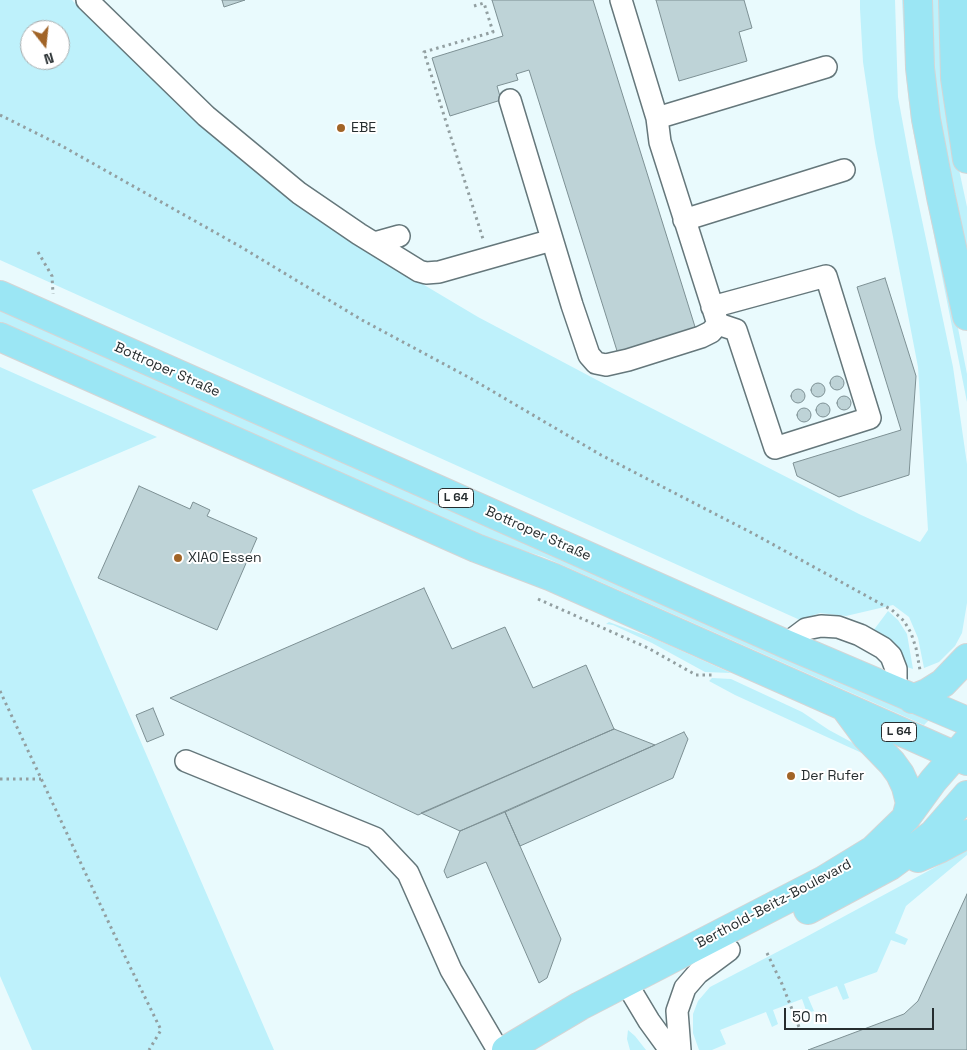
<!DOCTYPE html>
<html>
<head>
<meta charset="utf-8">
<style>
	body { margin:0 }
	#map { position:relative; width:967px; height:1050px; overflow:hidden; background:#e9fafd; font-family:"Space Grotesk",sans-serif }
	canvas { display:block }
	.north { position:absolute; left:20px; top:20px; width:50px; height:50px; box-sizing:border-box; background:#fff; border:1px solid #a8abac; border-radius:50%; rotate:164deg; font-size:14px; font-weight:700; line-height:20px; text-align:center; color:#262d2f }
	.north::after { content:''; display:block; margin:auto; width:18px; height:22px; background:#a16427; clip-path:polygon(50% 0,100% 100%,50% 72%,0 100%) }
	.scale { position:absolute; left:784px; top:1008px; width:150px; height:22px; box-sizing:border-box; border:2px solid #262d2f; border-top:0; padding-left:6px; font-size:15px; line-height:18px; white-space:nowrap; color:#262d2f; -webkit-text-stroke:4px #fff; paint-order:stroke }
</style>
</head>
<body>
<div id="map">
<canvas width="967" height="1050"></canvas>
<div class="north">N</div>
<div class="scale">50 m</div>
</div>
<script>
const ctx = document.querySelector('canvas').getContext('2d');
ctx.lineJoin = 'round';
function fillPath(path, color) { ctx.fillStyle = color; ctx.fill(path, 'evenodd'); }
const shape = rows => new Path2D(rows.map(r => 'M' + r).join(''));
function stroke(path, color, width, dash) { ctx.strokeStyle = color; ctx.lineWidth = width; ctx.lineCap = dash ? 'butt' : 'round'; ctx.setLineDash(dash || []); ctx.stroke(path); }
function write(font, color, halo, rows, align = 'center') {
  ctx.font = font + ' "Space Grotesk",sans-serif'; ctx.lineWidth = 4; ctx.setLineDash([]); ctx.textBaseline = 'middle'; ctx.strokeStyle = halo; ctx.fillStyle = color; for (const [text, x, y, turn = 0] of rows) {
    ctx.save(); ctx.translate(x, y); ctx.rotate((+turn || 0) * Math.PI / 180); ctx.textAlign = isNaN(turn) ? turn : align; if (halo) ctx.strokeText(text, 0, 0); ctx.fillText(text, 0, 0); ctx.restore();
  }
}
const green = shape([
	[0,0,72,0,78,7,215,137,340,235,478,317,612,388,859,514,920,542,928,530,918,367,875,143,863,62,860,9,860,0,895,0,898,97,911,168,953,367,967,464,967,603,962,633,955,646,939,662,924,668,918,638,909,617,893,605,846,616,820,613,800,620,0,260],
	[30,30,60,30,60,60,30,60],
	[902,0,908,0,949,282,967,374,967,402,911,120,906,76],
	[929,0,942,0,954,146,967,207,967,269,936,116],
	[0,307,930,719,924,725,544,557,499,543,392,499,0,324],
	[0,367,157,437,32,490,274,1050,32,1050,0,976],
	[888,611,898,620,907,634,913,669,907,667,902,654,893,643,873,631],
	[609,622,655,639,731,673,705,672,652,643,613,625,606,624],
	[712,678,731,679,802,712,829,730,866,750,864,754,735,695,709,681],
	[967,850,967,855,906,906,895,933,908,939,905,945,891,940,877,972,844,984,849,998,843,1000,837,986,808,997,814,1011,807,1013,802,999,773,1010,778,1024,772,1027,766,1012,720,1030,726,1044,712,1050,699,1050,693,1033,693,1014,698,1001,710,987,804,938],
	[628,1030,635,1036,646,1050,630,1050,627,1039]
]);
const building = shape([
	[222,0,245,0,224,7,222,0],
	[492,0,593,0,696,330,618,354,529,70,516,74,518,80,497,86,501,100,450,116,432,58,503,36,492,0],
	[656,0,744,0,752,28,739,32,747,61,679,81,656,0],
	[885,278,916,376,909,475,839,497,797,476,793,463,901,430,857,287,885,278],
	'830 383a7 7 0 1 1 14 0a7 7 0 1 1-14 0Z',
	'811 390a7 7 0 1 1 14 0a7 7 0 1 1-14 0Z',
	'791 396a7 7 0 1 1 14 0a7 7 0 1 1-14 0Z',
	'837 403a7 7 0 1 1 14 0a7 7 0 1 1-14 0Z',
	'816 410a7 7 0 1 1 14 0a7 7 0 1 1-14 0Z',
	'797 415a7 7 0 1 1 14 0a7 7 0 1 1-14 0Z',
	[139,486,190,509,193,502,210,510,207,516,257,538,217,630,98,578,139,486],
	[424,588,452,649,505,627,533,688,586,665,614,729,418,815,170,698,424,588],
	[153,708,164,735,147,742,136,715,153,708],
	[614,729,655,745,460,831,421,813,614,729],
	[684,732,688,739,673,778,520,846,505,812,684,732],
	[505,812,561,939,547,978,539,983,486,862,447,878,444,871,460,831,505,812],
	[967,894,967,1050,808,1050,904,1014,918,1001,967,894]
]);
const path = shape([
	[474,6,484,3,493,32,424,52,483,239],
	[0,115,62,146,241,247,362,320,470,378,601,455,754,534,892,610,904,621,911,633,916,648,920,670],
	[38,252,52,276,53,294],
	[538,599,648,648,696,675,714,675],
	[0,691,115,936,161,1030,149,1050],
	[0,779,41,779],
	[767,953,782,984,799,1027]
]);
const minor = shape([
	[87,0,206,116,299,193,359,234,419,271,426,273,439,272,552,240],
	[510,100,572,305,589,355,596,363,606,365,628,360,701,337,711,332,718,324,660,142,657,118,621,0],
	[657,118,826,67],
	[684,220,844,170],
	[374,243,399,236],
	[712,307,826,276,870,418,775,448,736,330,718,324],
	[786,644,806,629,821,626,838,627,860,635,883,648,891,656,896,669,896,692],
	[186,761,375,838,408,873,451,970,498,1050],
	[625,981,649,1021,670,1050],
	[680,1050,677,1011,685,988,698,973,729,950]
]);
const major = shape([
	[918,0,920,68,926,119,941,197,967,316],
	[953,0,955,78,967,159],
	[0,295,786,644,967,721],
	[0,337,476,548,552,577,967,761],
	[912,699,927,693,943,683,967,658],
	[846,709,866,736,892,763,900,774,906,787,910,803,906,818],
	[918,858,939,849,967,834],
	[808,910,890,866,933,834,967,795],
	[506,1050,580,1006,824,880,873,850,906,818,933,781,966,743]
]);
const markers = [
	[341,128,5,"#a16427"],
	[178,558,5,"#a16427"],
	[791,776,5,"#a16427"]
];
const shields = [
	[456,498,35],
	[899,732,35]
];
const shieldNames = [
	["L 64",456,498],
	["L 64",899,732]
];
const poiNames = [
	["EBE",351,128],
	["XIAO Essen",188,558],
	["Der Rufer",801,776]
];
const streetNames = [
	["Bottroper Straße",167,370,24],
	["Bottroper Straße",538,534,24],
	["Berthold-Beitz-Boulevard",774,904,-28]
];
fillPath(green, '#bef1fb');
fillPath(building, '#bed3d7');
stroke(building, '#7d9094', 1);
stroke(minor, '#65777b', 24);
stroke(major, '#d4d5d5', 30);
stroke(path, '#929fa1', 3, [2.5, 4]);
stroke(minor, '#fff', 21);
stroke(major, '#9be6f4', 28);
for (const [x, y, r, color] of markers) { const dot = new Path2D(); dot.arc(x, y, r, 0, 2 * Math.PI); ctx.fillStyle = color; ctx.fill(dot); stroke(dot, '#fff', 2); }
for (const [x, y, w] of shields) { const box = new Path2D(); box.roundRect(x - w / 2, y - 9.5, w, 19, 4); ctx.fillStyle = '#fff'; ctx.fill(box); stroke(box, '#262d2f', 1); }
write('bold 12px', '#262d2f', null, shieldNames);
write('14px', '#262d2f', '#fff', poiNames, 'left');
write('14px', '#262d2f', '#fff', streetNames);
</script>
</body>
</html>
